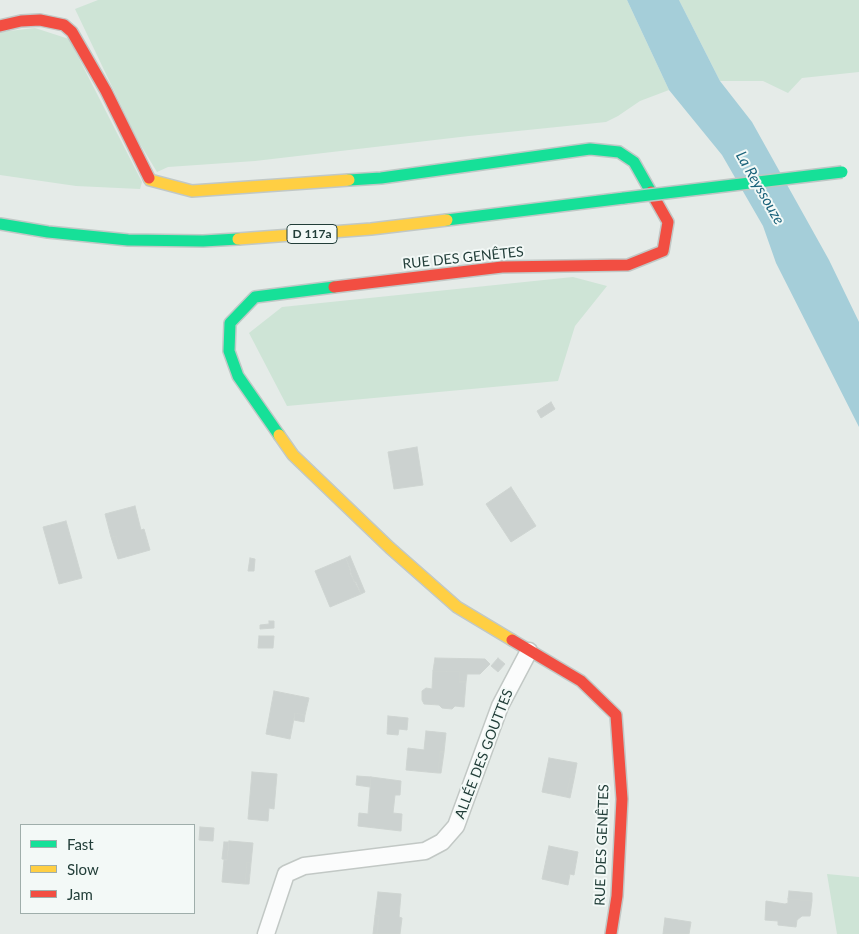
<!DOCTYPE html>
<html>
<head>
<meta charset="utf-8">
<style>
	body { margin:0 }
	#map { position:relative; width:859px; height:934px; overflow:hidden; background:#e5ebe8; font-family:Lato,sans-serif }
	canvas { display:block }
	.legend { position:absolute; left:20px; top:824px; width:175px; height:90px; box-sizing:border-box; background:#f3f9f7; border:1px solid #9faeab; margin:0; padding:6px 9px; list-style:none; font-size:15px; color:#223e39 }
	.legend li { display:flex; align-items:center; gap:10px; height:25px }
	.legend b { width:25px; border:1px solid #9faeab }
</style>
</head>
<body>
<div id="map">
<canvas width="859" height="934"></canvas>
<ul class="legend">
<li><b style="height:6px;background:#16e098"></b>Fast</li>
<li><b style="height:6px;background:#ffcf43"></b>Slow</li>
<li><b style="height:6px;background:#f24e42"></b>Jam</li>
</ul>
</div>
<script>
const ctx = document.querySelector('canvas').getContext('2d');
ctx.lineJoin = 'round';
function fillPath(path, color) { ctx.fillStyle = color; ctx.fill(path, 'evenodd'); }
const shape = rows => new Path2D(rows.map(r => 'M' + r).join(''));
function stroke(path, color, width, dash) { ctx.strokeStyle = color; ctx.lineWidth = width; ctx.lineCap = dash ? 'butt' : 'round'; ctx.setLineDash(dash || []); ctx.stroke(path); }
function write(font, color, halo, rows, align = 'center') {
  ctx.font = font + ' Lato,sans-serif'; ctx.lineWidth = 4; ctx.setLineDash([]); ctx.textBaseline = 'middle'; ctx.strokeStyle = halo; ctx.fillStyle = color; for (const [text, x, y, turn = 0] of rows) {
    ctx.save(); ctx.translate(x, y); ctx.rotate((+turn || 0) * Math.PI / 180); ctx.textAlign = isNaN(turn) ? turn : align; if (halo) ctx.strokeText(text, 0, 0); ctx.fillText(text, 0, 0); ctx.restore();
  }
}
const green = shape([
	[98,0,627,0,669,90,640,101,618,116,606,122,469,136,255,161,168,167,157,172,137,139,75,9],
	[679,0,859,0,859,72,802,78,788,93,763,81,720,81],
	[35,28,69,39,142,182,140,189,76,186,0,175,0,32],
	[573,277,607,286,575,326,558,381,287,406,249,333,282,307],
	[827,874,859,877,859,934,837,934]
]);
const water = shape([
	[627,0,679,0,720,81,752,122,829,260,859,322,859,427,776,263,763,226,722,155,669,90]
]);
const building = shape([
	[551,402,555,409,541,418,537,411,551,402],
	[417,447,423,485,394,489,388,452,417,447],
	[511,487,536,526,511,542,486,504,511,487],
	[135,506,141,530,144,529,150,550,122,558,116,536,111,537,105,514,135,506],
	[66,521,82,578,59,584,43,527,66,521],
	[116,536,122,558,118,559,111,537,116,536],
	[350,556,365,592,361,594,350,573,351,571,346,558,350,556],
	[250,558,255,559,254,571,248,571,250,558],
	[346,558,354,582,356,582,361,594,330,607,315,571,346,558],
	[269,621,274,621,274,628,260,629,260,625,269,624,269,621],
	[259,636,274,636,273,648,258,648,259,636],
	[435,658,485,659,490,664,480,674,467,674,466,682,459,682,460,672,433,671,435,658],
	[498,658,505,664,498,672,491,666,498,658],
	[433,671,460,672,459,682,466,682,464,707,455,706,452,709,442,708,439,705,424,704,422,700,422,691,426,688,432,689,433,671],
	[274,691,309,698,305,715,295,713,290,739,266,734,274,691],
	[295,713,305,715,304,722,294,720,295,713],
	[388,716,408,718,407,730,399,729,398,735,387,734,388,716],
	[426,731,446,733,444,752,440,752,438,773,406,770,408,748,424,750,426,731],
	[440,752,444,752,441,773,438,773,440,752],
	[549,758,577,763,574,779,570,778,566,797,542,792,549,758],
	[252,772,277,774,274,809,269,808,268,821,248,819,252,772],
	[357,776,371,777,370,787,356,785,357,776],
	[371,777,401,781,400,795,395,795,393,813,402,814,401,831,358,826,359,813,368,814,371,777],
	[570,778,574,779,570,798,566,797,570,778],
	[200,827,214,828,213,841,199,840,200,827],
	[229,841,253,843,251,863,247,862,245,884,222,882,224,860,227,860,229,841],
	[224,842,229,842,227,860,222,859,224,842],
	[549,846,578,852,574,875,570,874,568,885,542,879,549,846],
	[247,862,251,863,249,884,245,884,247,862],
	[789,891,812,893,812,901,788,899,789,891],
	[378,892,401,894,399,917,402,918,400,934,377,934,379,916,375,916,378,892],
	[788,899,812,901,810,916,802,916,797,920,796,927,778,925,778,921,765,920,766,901,785,904,788,903,788,899],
	[375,916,379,916,377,934,373,934,375,916],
	[665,918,691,922,689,934,663,934,665,918]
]);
const street = shape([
	[266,934,286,874,304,866,425,851,442,842,456,826,500,706,529,651]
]);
const fast = shape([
	[349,180,381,178,590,149,619,152,634,162,651,192],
	[447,220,624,198],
	[0,224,48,232,128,240,203,241,238,239],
	[279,435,238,376,229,351,230,323,255,297,334,287]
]);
const slow = shape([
	[149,178,150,180,192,191,349,180],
	[238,239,371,229,447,220],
	[279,435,293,455,390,548,457,607,512,640]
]);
const jam = shape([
	[0,26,21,21,40,20,64,25,72,32,106,91,149,178],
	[334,287,502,267,628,265,663,251,668,222,651,192],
	[512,640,581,681,616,715,622,799,617,896,611,934]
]);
const fastBridge = shape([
	[624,198,842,172]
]);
const shields = [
	[312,234,50]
];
const shieldNames = [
	["D 117a",312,234]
];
const streetNames = [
	["RUE DES GENÊTES",463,258,-6],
	["ALLÉE DES GOUTTES",484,754,-69],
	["RUE DES GENÊTES",602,845,-88]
];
const waterNames = [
	["La Reyssouze",760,188,60]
];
fillPath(green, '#cee4d6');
fillPath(water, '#a5ced9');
fillPath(building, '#ccd2d0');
stroke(building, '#ced4d1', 1);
stroke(street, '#c2c8c5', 19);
stroke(fast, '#c1c8c6', 14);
stroke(slow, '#c1c8c6', 14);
stroke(jam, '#c1c8c6', 14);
stroke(street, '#fbfcfc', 16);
stroke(fast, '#16e098', 11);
stroke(slow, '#ffcf43', 11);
stroke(jam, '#f24e42', 11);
stroke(fastBridge, '#bdc6c4', 14, []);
stroke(fastBridge, '#16e098', 11);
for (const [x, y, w] of shields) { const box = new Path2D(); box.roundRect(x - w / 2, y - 9.5, w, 19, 4); ctx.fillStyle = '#f3f9f7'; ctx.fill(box); stroke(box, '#223e39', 1); }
write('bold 12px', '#223e39', null, shieldNames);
write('14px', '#223e39', '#f3f9f7', streetNames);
write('italic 15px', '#1b637b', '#f3f9f7', waterNames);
</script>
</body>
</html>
